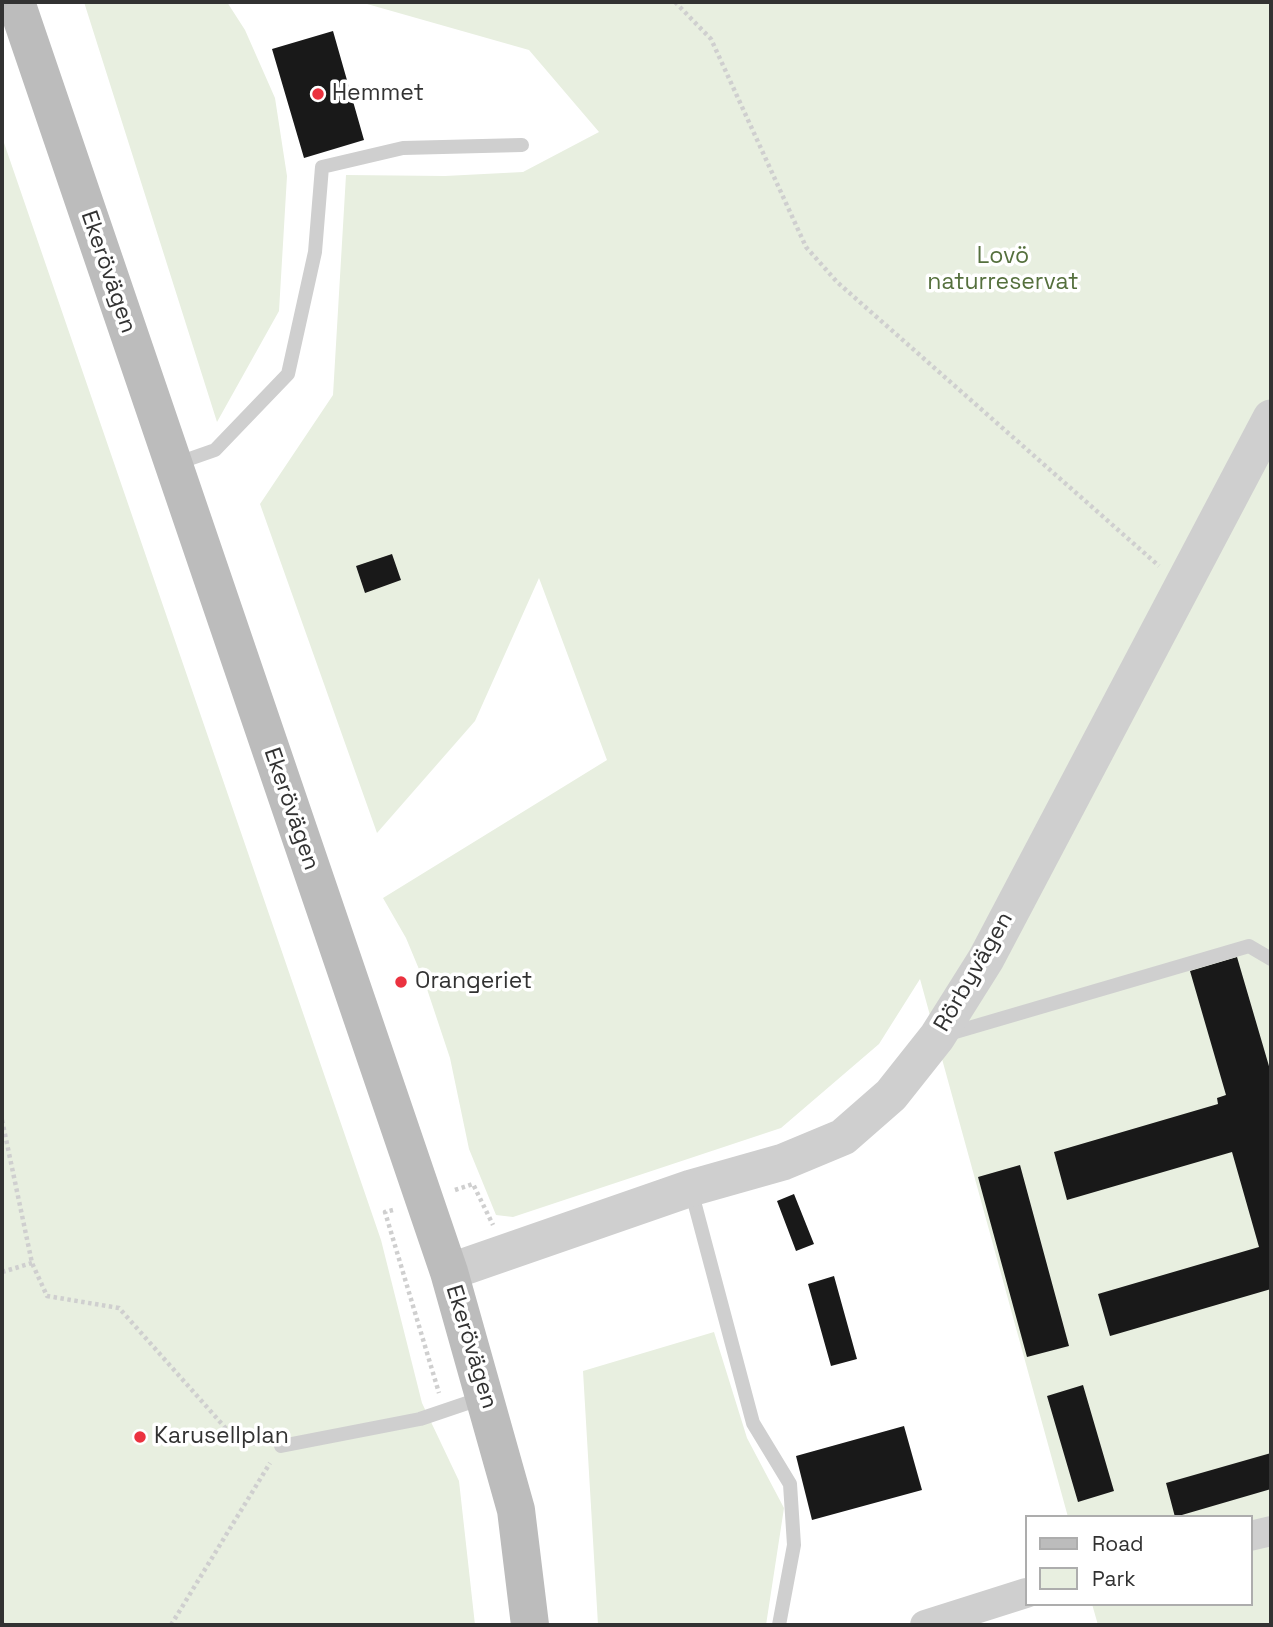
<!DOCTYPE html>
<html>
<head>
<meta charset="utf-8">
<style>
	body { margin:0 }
	#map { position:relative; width:1273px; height:1627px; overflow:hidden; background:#fff; font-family:"Space Grotesk",sans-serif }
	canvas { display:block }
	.frame { position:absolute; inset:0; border:4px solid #323232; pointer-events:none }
	.legend { position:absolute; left:1025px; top:1515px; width:228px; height:91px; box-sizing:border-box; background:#fff; border:2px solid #adadad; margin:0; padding:9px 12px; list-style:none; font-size:21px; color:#323232 }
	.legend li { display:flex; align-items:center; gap:14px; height:35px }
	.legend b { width:35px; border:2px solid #adadad }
</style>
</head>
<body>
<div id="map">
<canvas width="1273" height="1627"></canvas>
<div class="frame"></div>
<ul class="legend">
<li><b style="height:9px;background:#bcbcbc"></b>Road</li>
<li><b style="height:19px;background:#e8efe0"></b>Park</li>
</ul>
</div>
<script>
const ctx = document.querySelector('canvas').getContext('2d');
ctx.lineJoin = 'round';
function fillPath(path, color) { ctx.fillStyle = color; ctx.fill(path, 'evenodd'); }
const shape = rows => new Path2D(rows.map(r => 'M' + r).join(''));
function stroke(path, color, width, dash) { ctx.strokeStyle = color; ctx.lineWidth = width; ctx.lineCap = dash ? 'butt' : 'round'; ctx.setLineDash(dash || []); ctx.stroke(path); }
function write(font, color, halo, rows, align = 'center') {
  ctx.font = font + ' "Space Grotesk",sans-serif'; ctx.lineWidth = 7; ctx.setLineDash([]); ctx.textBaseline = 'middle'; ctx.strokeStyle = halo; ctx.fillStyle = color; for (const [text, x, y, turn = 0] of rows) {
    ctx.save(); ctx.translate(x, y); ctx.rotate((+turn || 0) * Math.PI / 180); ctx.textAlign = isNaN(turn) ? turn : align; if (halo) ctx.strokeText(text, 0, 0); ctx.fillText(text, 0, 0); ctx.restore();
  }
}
const green = shape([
	[84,2,227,2,245,30,275,98,287,176,279,311,217,422],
	[360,2,1271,2,1271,1625,1098,1625,1092,1604,1250,1604,1250,1517,1068,1517,920,979,879,1044,781,1128,513,1217,496,1215,469,1149,450,1058,426,986,406,938,383,898,607,760,539,578,475,721,377,833,260,504,333,395,346,175,445,176,523,172,599,132,529,50],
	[2,137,381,1240,422,1403,459,1481,475,1625,2,1625],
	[714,1332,747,1438,784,1508,766,1625,598,1625,583,1371]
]);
const building = shape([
	[333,31,364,140,304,158,272,49],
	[392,554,401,580,365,593,356,566],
	[1237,957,1271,1073,1271,1289,1110,1336,1098,1294,1259,1247,1232,1152,1067,1200,1054,1152,1218,1104,1217,1098,1226,1095,1190,971],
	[1020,1165,1069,1346,1027,1357,978,1177],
	[794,1194,814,1244,796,1251,777,1201],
	[834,1276,857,1359,831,1366,808,1284],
	[1083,1385,1114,1491,1078,1502,1047,1396],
	[904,1426,922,1490,812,1520,796,1456],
	[1271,1453,1271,1489,1175,1517,1166,1483]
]);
const path = shape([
	[675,2,711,39,806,247,837,282,1159,566],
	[2,1120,32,1263,47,1296,119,1308,238,1442,261,1444],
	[455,1190,473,1184,493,1225],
	[393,1210,385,1212,439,1393],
	[2,1272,32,1263],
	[2,1623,4,1625],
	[171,1625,270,1463]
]);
const service = shape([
	[175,464,215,450,288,374,315,252,322,167,403,148,522,145],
	[945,1035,1249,946,1271,959],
	[691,1190,753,1423,790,1484,794,1545,779,1625],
	[281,1446,420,1419,482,1398]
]);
const minor = shape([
	[1250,1536,1271,1531],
	[925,1625,1026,1593]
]);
const tertiary = shape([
	[449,1272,691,1188,783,1162,843,1137,891,1095,937,1037,986,959,1271,418]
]);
const secondary = shape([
	[16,2,449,1272,516,1510,530,1625]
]);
const markers = [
	[318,94,7,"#eb323f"],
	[401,982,7,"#eb323f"],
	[140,1437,7,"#eb323f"]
];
const poiNames = [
	["Hemmet",332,94],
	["Orangeriet",415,982],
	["Karusellplan",154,1437]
];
const parkNames = [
	["Lovö",1003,257],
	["naturreservat",1003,283]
];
const streetNames = [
	["Ekerövägen",108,272,71],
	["Ekerövägen",291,809,71],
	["Rörbyvägen",974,972,-60],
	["Ekerövägen",471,1347,73]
];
fillPath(green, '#e8efe0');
fillPath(building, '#191919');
stroke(path, '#cfcfcf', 4.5, [3.5, 3.5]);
stroke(service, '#cfcfcf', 14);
stroke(minor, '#cfcfcf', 30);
stroke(tertiary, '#cfcfcf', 37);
stroke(secondary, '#bcbcbc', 38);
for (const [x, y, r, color] of markers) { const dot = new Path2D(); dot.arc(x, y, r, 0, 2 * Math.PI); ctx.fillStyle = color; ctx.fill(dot); stroke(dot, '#fff', 2.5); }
write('23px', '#323232', '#fff', poiNames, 'left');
write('23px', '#55703d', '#fff', parkNames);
write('23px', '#323232', '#fff', streetNames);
</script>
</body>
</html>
